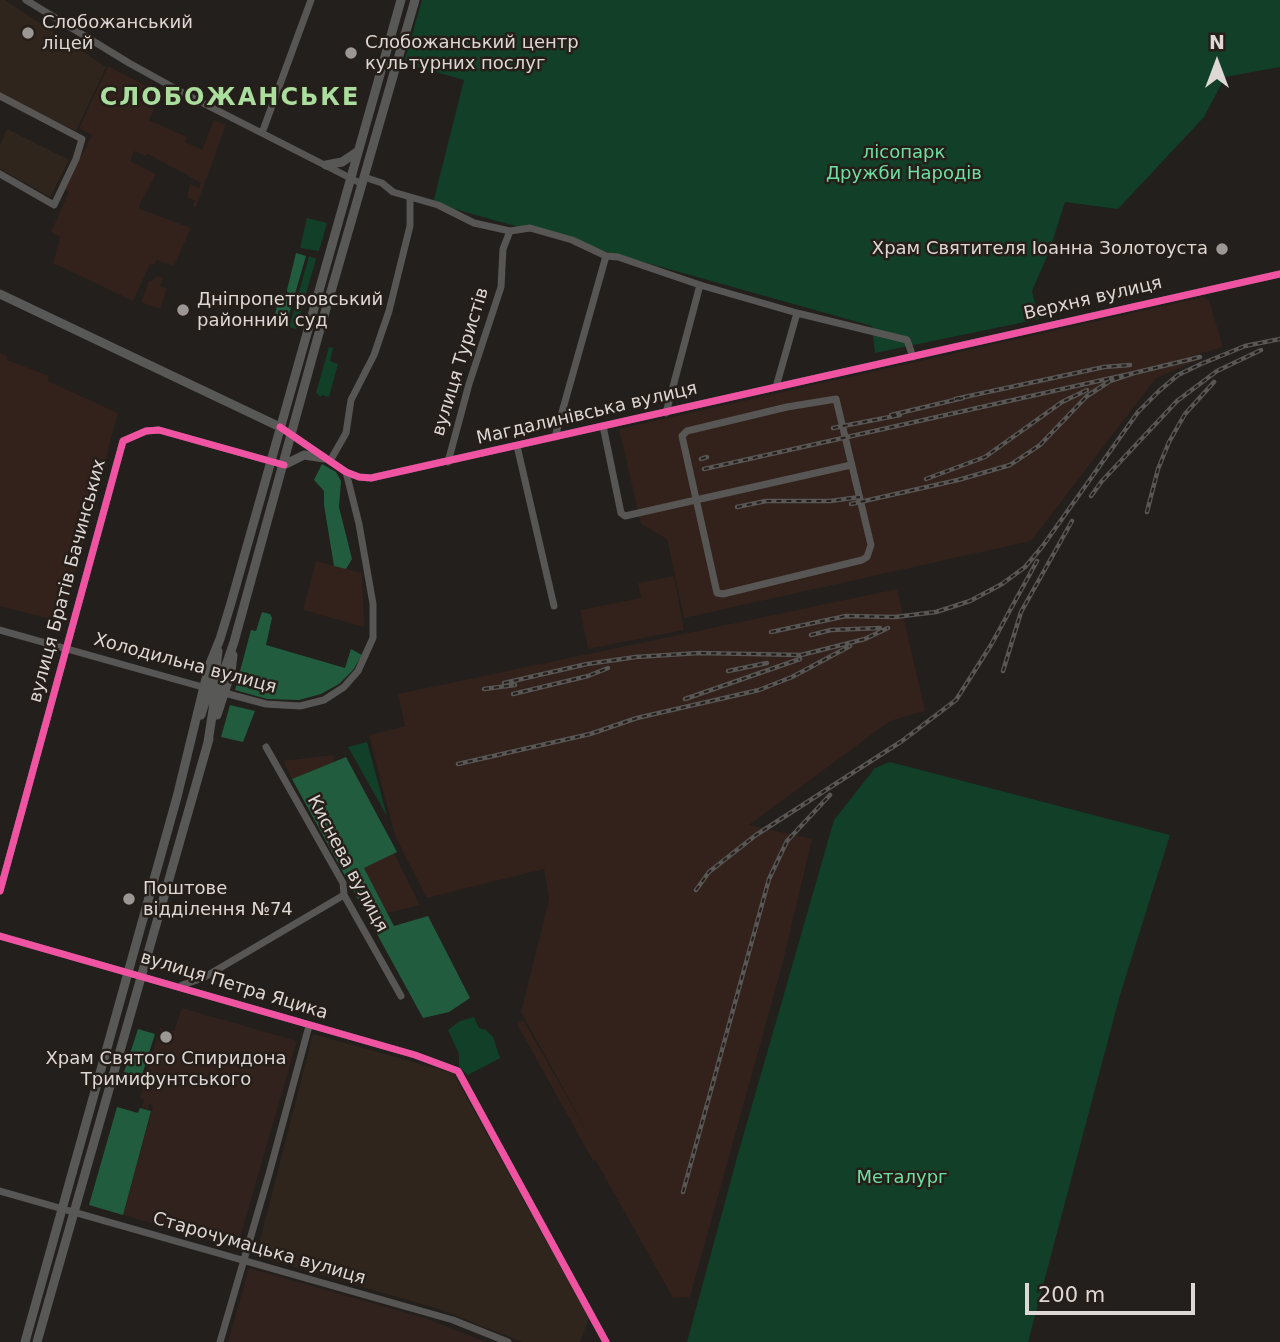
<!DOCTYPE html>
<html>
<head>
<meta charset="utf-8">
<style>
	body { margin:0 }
	#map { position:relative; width:1280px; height:1342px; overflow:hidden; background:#221f1c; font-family:"DejaVu Sans",sans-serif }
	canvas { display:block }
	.north { position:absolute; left:1182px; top:28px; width:70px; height:70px; -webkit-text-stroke:5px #251e19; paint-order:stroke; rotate:0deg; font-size:19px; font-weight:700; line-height:28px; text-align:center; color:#ddd8d5 }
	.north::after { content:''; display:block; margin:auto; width:24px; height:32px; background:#ddd8d5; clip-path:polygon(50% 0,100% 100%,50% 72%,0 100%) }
	.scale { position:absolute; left:1025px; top:1283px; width:170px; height:32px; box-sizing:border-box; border:4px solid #ddd8d5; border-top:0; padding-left:9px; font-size:21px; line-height:24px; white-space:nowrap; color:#ddd8d5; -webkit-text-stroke:5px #251e19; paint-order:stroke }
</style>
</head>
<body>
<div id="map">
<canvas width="1280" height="1342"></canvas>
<div class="north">N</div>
<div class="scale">200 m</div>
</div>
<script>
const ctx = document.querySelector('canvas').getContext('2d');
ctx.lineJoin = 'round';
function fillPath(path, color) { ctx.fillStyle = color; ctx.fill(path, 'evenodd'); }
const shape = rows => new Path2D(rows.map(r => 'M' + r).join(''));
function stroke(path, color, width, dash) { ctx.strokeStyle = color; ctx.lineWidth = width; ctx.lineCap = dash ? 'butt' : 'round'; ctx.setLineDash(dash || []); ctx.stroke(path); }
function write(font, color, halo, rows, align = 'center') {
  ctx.font = font + ' "DejaVu Sans",sans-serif'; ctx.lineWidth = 5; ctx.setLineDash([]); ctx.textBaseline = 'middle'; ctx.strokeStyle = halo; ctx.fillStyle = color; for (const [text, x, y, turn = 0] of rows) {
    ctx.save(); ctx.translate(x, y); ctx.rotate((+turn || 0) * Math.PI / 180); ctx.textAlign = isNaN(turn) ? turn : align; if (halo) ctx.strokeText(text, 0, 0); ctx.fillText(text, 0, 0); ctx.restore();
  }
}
const built = shape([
	[0,0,5,0,106,67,76,131,0,94],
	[7,129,69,160,50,197,0,169,0,145],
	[313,1034,453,1073,589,1318,580,1342,522,1342,442,1310,256,1256]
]);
const industrial = shape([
	[108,66,161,93,149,120,187,137,185,142,194,146,202,150,214,120,226,125,196,207,193,206,195,201,187,197,190,184,199,188,201,183,148,154,145,156,134,151,130,161,156,174,139,206,140,209,191,228,174,266,157,260,154,265,150,264,133,301,53,263,60,237,51,232,69,192,65,189,92,135,79,128],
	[157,276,163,278,160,286,167,289,160,309,141,302,149,281,152,281],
	[1203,297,1209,300,1223,347,1199,354,1199,360,1156,378,1031,541,684,618,667,539,641,524,619,429],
	[0,353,8,356,7,360,49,376,48,381,118,413,62,622,0,606],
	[316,561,362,573,364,627,303,610],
	[674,576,684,630,588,649,580,610,641,598,638,583],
	[897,589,925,711,890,721,749,825,812,839,782,966,690,1297,673,1298,596,1161,597,1159,593,1161,517,1024,523,1020,594,1144,521,1012,549,899,544,869,427,898,395,836,369,735,405,726,398,694],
	[333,755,334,762,292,779,283,761],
	[394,853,420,905,387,913,364,868]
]);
const medical = shape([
	[182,1008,297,1041,237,1248,123,1215,153,1106,149,1104,148,1109,142,1107,144,1100,140,1098,160,1028,174,1031],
	[249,1268,425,1318,486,1342,228,1342]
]);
const green = shape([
	[422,0,1280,0,1280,67,1225,77,1204,117,1118,209,1065,202,1049,252,1032,291,1039,319,875,353,872,326,433,203,464,80,404,63],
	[307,218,327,223,319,251,300,248],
	[309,256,316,259,296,329,289,327],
	[329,347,333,348,330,361,338,364,329,397,322,395,321,397,316,393],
	[367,742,387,816,348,747],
	[890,762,1170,835,1120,995,1028,1342,687,1342,738,1154,834,820,875,768],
	[474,1017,479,1028,486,1030,493,1037,500,1058,468,1075,459,1067,459,1054,448,1030,460,1021]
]);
const forest = shape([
	[296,253,306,256,286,325,273,321,278,303,283,299,289,299,287,290],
	[322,464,336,472,341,481,339,507,352,559,346,569,334,566,324,505,324,491,314,480],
	[262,612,270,614,272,618,266,645,345,668,351,649,362,655,353,670,339,684,321,694,299,700,267,699,235,690,251,630,256,631],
	[230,705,255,711,243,742,221,737],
	[346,757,397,852,364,868,394,926,428,916,470,998,449,1012,423,1018,292,779],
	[138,1029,155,1034,141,1078,124,1072],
	[117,1107,138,1113,140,1108,151,1111,123,1215,89,1205]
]);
const minor = shape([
	[26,0,129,63,187,95,362,184],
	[0,96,82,139,76,159,54,205,0,174],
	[262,133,311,0],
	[364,177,382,183,393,192,438,205,474,223,510,231,530,228,572,240,606,256,618,257,700,285,797,313,907,340,913,357],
	[776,387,797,313],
	[836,399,871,545,867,557,862,560,723,594,717,593,682,436,687,431,787,407,836,399],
	[666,413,700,285],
	[603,426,621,513,625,516,851,465],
	[280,427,346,472,359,477,371,478,1280,274],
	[555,437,606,256],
	[517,446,554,606],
	[330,461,346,433,351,400,374,355,389,311,410,226,410,197],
	[448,462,469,384,501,287,503,249,510,231],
	[0,630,206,688],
	[221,692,266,704,300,706,324,700,344,687,358,671,373,638,373,604,359,524,346,472],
	[266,747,343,883,344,895,401,996],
	[0,891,123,441,146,431,159,430,284,465],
	[0,936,415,1055,458,1071,606,1342],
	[182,985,203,978,344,895],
	[0,1191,453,1320,508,1342],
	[220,1342,269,1174,309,1026]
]);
const major = shape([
	[326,165,342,162,357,152],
	[0,294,280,427],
	[284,465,304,455,324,458],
	[201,715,216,668,218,651],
	[217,715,231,672,233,655],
	[208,742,215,697,234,642,317,340,415,0],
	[25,1342,177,797,209,666,220,639,231,603,401,0],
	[37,1342,209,739]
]);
const rail = shape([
	[955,399,1104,367,1130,365],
	[891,415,963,398],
	[833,428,900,415],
	[701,459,707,457],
	[704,469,1134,373],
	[926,479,985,457,1062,402,1087,390],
	[1091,496,1102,481,1177,401,1217,371,1261,350],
	[851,504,958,480,1010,465,1040,445,1087,396,1110,381,1134,373,1200,357],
	[737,507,766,501,830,501,860,497],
	[1147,512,1158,469,1169,442,1185,414,1214,382],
	[771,632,846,616,895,617,936,612,970,601,1002,584,1025,567,1042,547,1138,412,1159,391,1178,375,1201,364,1245,346,1280,339],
	[811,635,831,630,880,628],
	[728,671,767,663],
	[1003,671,1021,612,1072,521],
	[504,683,587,664,636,657,699,653,801,655,865,639,888,628],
	[484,689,515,685],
	[513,694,588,676,608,668],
	[685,699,800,659],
	[458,764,590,734,637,718,759,690,792,677,850,646],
	[696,890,709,872,756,835,902,741,956,700,991,645,1037,561],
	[683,1192,769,879,787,841,830,795]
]);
const cycleway = shape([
	[280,427,346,472,359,477,371,478,1280,274],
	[0,891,123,441,146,431,159,430,284,465],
	[0,936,415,1055,458,1071,606,1342]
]);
const markers = [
	[28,33,7,"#9c9794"],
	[351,53,7,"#9c9794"],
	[1222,249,7,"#9c9794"],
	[183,310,7,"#9c9794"],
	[129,899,7,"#9c9794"],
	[166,1037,7,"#9c9794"]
];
const poiNames = [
	["Слобожанський",42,23],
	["ліцей",42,44],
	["Слобожанський центр",365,43],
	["культурних послуг",365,64],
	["Храм Святителя Іоанна Золотоуста",1208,249,"right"],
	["Дніпропетровський",197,300],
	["районний суд",197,321],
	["Поштове",143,889],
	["відділення №74",143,910],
	["Храм Святого Спиридона",166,1059,"center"],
	["Тримифунтського",166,1080,"center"]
];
const parkNames = [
	["лісопарк",904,153],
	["Дружби Народів",904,174],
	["Металург",902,1178]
];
const streetNames = [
	["Верхня вулиця",1093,299,-13],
	["вулиця Туристів",461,362,-73],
	["Магдалинівська вулиця",587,414,-13],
	["вулиця Братів Бачинських",68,581,-75],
	["Холодильна вулиця",185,664,15],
	["Киснева вулиця",347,864,62],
	["вулиця Петра Яцика",234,986,17],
	["Старочумацька вулиця",259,1249,16]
];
const districtNames = [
	["СЛОБОЖАНСЬКЕ",230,99]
];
fillPath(built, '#30251d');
fillPath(industrial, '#32221b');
fillPath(medical, '#32221d');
fillPath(green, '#123f28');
fillPath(forest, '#225c3e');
stroke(minor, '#575654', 7);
stroke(major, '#585856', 9);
stroke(rail, '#585756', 4.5);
stroke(rail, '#251e19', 2, [5]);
stroke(cycleway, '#f153a3', 7);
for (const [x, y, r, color] of markers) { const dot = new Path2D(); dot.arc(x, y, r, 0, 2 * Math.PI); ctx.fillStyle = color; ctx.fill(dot); stroke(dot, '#251e19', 2.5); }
write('18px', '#ddd8d5', '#251e19', poiNames, 'left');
write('18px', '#6ce1a2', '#251e19', parkNames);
write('18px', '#ddd8d5', '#251e19', streetNames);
ctx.letterSpacing = '2px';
write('bold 24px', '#aadd9e', '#251e19', districtNames);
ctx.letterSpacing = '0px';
</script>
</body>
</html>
